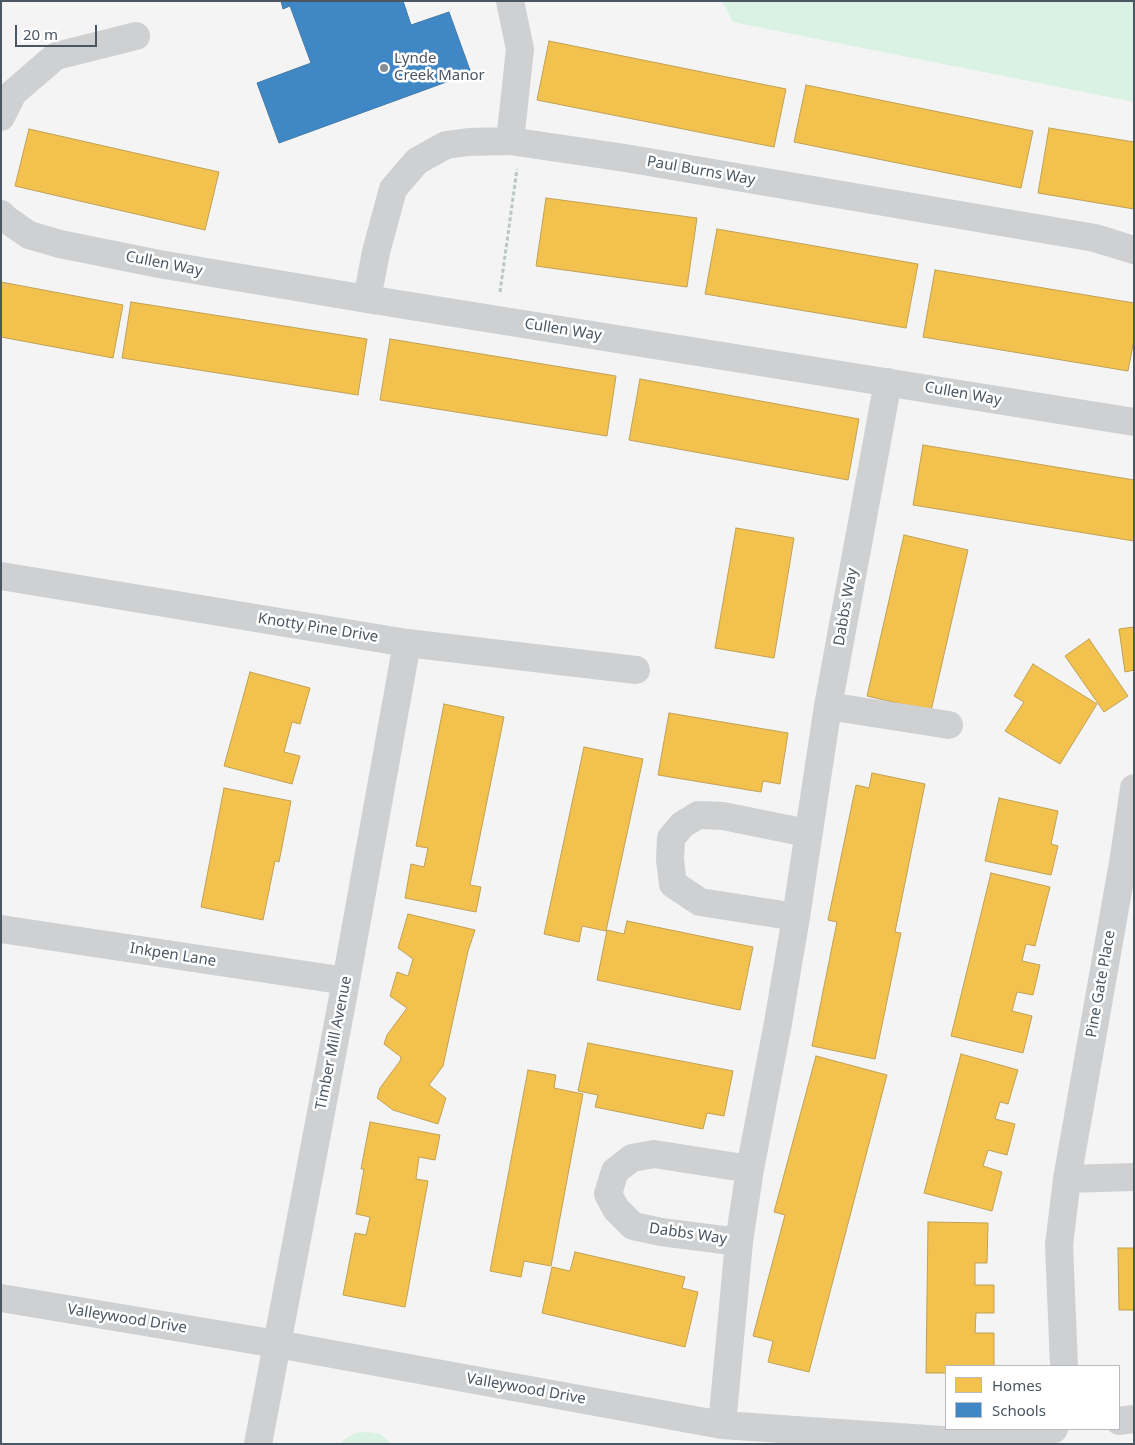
<!DOCTYPE html>
<html>
<head>
<meta charset="utf-8">
<style>
	body { margin:0 }
	#map { position:relative; width:1135px; height:1445px; overflow:hidden; background:#f4f4f4; font-family:"Noto Sans",sans-serif }
	canvas { display:block }
	.frame { position:absolute; inset:0; border:2px solid #4a5661; pointer-events:none }
	.legend { position:absolute; left:945px; top:1365px; width:175px; height:65px; box-sizing:border-box; background:#fff; border:1px solid #b7bbc0; margin:0; padding:6px 9px; list-style:none; font-size:15px; color:#4a5661 }
	.legend li { display:flex; align-items:center; gap:10px; height:25px }
	.legend b { width:25px; border:1px solid #b7bbc0 }
	.scale { position:absolute; left:15px; top:25px; width:82px; height:22px; box-sizing:border-box; border:2px solid #4a5661; border-top:0; padding-left:6px; font-size:15px; line-height:18px; white-space:nowrap; color:#4a5661; -webkit-text-stroke:4px #fff; paint-order:stroke }
</style>
</head>
<body>
<div id="map">
<canvas width="1135" height="1445"></canvas>
<div class="frame"></div>
<ul class="legend">
<li><b style="height:14px;background:#f2c14e"></b>Homes</li>
<li><b style="height:14px;background:#3f88c5"></b>Schools</li>
</ul>
<div class="scale">20 m</div>
</div>
<script>
const ctx = document.querySelector('canvas').getContext('2d');
ctx.lineJoin = 'round';
function fillPath(path, color) { ctx.fillStyle = color; ctx.fill(path, 'evenodd'); }
const shape = rows => new Path2D(rows.map(r => 'M' + r).join(''));
function stroke(path, color, width, dash) { ctx.strokeStyle = color; ctx.lineWidth = width; ctx.lineCap = dash ? 'butt' : 'round'; ctx.setLineDash(dash || []); ctx.stroke(path); }
function write(font, color, halo, rows, align = 'center') {
  ctx.font = font + ' "Noto Sans",sans-serif'; ctx.lineWidth = 5; ctx.setLineDash([]); ctx.textBaseline = 'middle'; ctx.strokeStyle = halo; ctx.fillStyle = color; for (const [text, x, y, turn = 0] of rows) {
    ctx.save(); ctx.translate(x, y); ctx.rotate((+turn || 0) * Math.PI / 180); ctx.textAlign = isNaN(turn) ? turn : align; if (halo) ctx.strokeText(text, 0, 0); ctx.fillText(text, 0, 0); ctx.restore();
  }
}
const green = shape([
	[722,1,1134,1,1134,102,733,22],
	[368,1432,380,1434,392,1444,340,1444,346,1438,356,1433]
]);
const homes = shape([
	[549,41,786,89,774,147,537,100,549,41],
	[806,85,1033,131,1021,188,794,142,806,85],
	[1049,128,1134,142,1134,209,1038,193,1049,128],
	[29,129,219,172,205,230,15,186,29,129],
	[546,198,697,218,687,287,536,266,546,198],
	[717,229,918,264,906,328,705,294,717,229],
	[935,270,1134,303,1134,340,1128,371,923,337,935,270],
	[1,282,123,305,113,358,1,337,1,282],
	[131,302,367,339,358,395,122,358,131,302],
	[390,339,616,376,607,436,380,400,390,339],
	[640,379,859,419,848,480,629,440,640,379],
	[923,445,1134,480,1134,541,913,505,923,445],
	[736,528,794,538,774,658,715,648,736,528],
	[904,535,968,550,931,711,867,696,904,535],
	[1134,627,1134,670,1125,672,1119,629,1134,627],
	[1089,639,1128,696,1104,712,1065,656,1089,639],
	[1033,664,1097,704,1060,764,1005,731,1024,702,1014,696,1033,664],
	[250,672,310,688,300,724,292,722,284,752,300,756,292,784,224,766,250,672],
	[444,704,504,717,470,885,481,887,476,912,405,898,411,864,424,867,428,848,416,846,444,704],
	[669,713,788,733,780,784,763,781,761,792,658,775,669,713],
	[584,747,643,759,606,931,582,926,579,942,544,934,584,747],
	[872,773,925,784,895,932,901,933,875,1059,812,1046,837,922,828,920,856,785,869,788,872,773],
	[224,788,291,801,279,862,275,861,263,920,201,907,224,788],
	[999,798,1058,811,1051,844,1058,846,1051,875,985,861,999,798],
	[991,873,1050,887,1035,946,1026,944,1022,961,1040,965,1033,995,1017,992,1012,1011,1032,1016,1023,1053,951,1036,991,873],
	[408,914,475,930,468,951,443,1066,429,1085,446,1098,438,1124,393,1110,377,1098,380,1088,400,1061,401,1057,384,1044,387,1035,407,1008,390,996,397,972,408,976,413,959,398,948,408,914],
	[627,921,753,947,740,1010,597,980,607,930,624,934,627,921],
	[588,1043,733,1071,724,1116,707,1113,703,1129,595,1107,598,1095,578,1091,588,1043],
	[961,1054,1018,1070,1008,1104,1000,1102,995,1119,1015,1124,1007,1155,988,1150,983,1166,1002,1172,992,1211,924,1193,961,1054],
	[816,1056,887,1075,809,1372,768,1362,773,1341,753,1336,785,1215,774,1212,816,1056],
	[528,1070,556,1075,554,1088,583,1094,551,1266,524,1261,521,1277,490,1271,528,1070],
	[370,1122,440,1135,435,1160,419,1157,416,1179,428,1181,405,1307,343,1295,355,1233,366,1235,370,1217,356,1214,364,1169,361,1169,370,1122],
	[928,1222,988,1223,987,1263,975,1263,975,1285,994,1285,994,1313,976,1313,975,1333,994,1333,994,1366,946,1366,946,1373,926,1373,928,1222],
	[1118,1248,1134,1248,1134,1310,1119,1310,1118,1248],
	[575,1252,685,1277,682,1288,698,1292,685,1347,542,1313,552,1267,570,1271,575,1252]
]);
const schools = shape([
	[281,1,403,1,411,25,449,12,471,73,279,143,257,83,311,63,290,6,283,9,281,1]
]);
const path = shape([
	[500,292,517,169]
]);
const minor = shape([
	[1,117,13,93,56,56,136,36],
	[510,141,520,49,510,1],
	[1,214,6,219,29,235,60,244,159,264,367,299,1134,422],
	[367,299,376,252,393,189,417,161,446,145,468,142,510,141,625,158,1095,238,1134,250],
	[1,576,407,643,636,670],
	[828,706,949,725],
	[1134,788,1124,857,1067,1179,1134,1177],
	[796,917,700,902,673,884,670,860,671,838,682,825,698,815,723,816,807,833],
	[1,929,346,981],
	[739,1242,661,1232,633,1226,616,1209,608,1194,615,1171,632,1158,654,1154,750,1169],
	[1,1298,277,1344,722,1425,971,1442,1054,1429],
	[1064,1366,1059,1245,1067,1179],
	[1119,1421,1134,1419],
	[722,1425,739,1242,750,1169,778,1023,796,917,828,706,888,382],
	[258,1444,346,981,407,643]
]);
const markers = [
	[384,68,5,"#868d94"]
];
const poiNames = [
	["Lynde",394,59],
	["Creek Manor",394,76]
];
const streetNames = [
	["Paul Burns Way",701,171,10],
	["Cullen Way",164,264,11],
	["Cullen Way",563,330,9],
	["Cullen Way",963,394,10],
	["Dabbs Way",846,607,-80],
	["Knotty Pine Drive",318,628,9],
	["Inkpen Lane",173,955,9],
	["Pine Gate Place",1101,984,-80],
	["Timber Mill Avenue",334,1043,-79],
	["Dabbs Way",688,1234,8],
	["Valleywood Drive",127,1319,9],
	["Valleywood Drive",526,1389,10]
];
fillPath(green, '#d9f2e3');
fillPath(homes, '#f2c14e');
stroke(homes, '#c0a154', 1);
fillPath(schools, '#3f88c5');
stroke(schools, '#4279a7', 1);
stroke(path, '#bcc7c4', 3, [4, 2.5]);
stroke(minor, '#ced0d2', 28);
for (const [x, y, r, color] of markers) { const dot = new Path2D(); dot.arc(x, y, r, 0, 2 * Math.PI); ctx.fillStyle = color; ctx.fill(dot); stroke(dot, '#fff', 2); }
write('15px', '#4a5661', '#fff', poiNames, 'left');
write('15px', '#4a5661', '#fff', streetNames);
</script>
</body>
</html>
